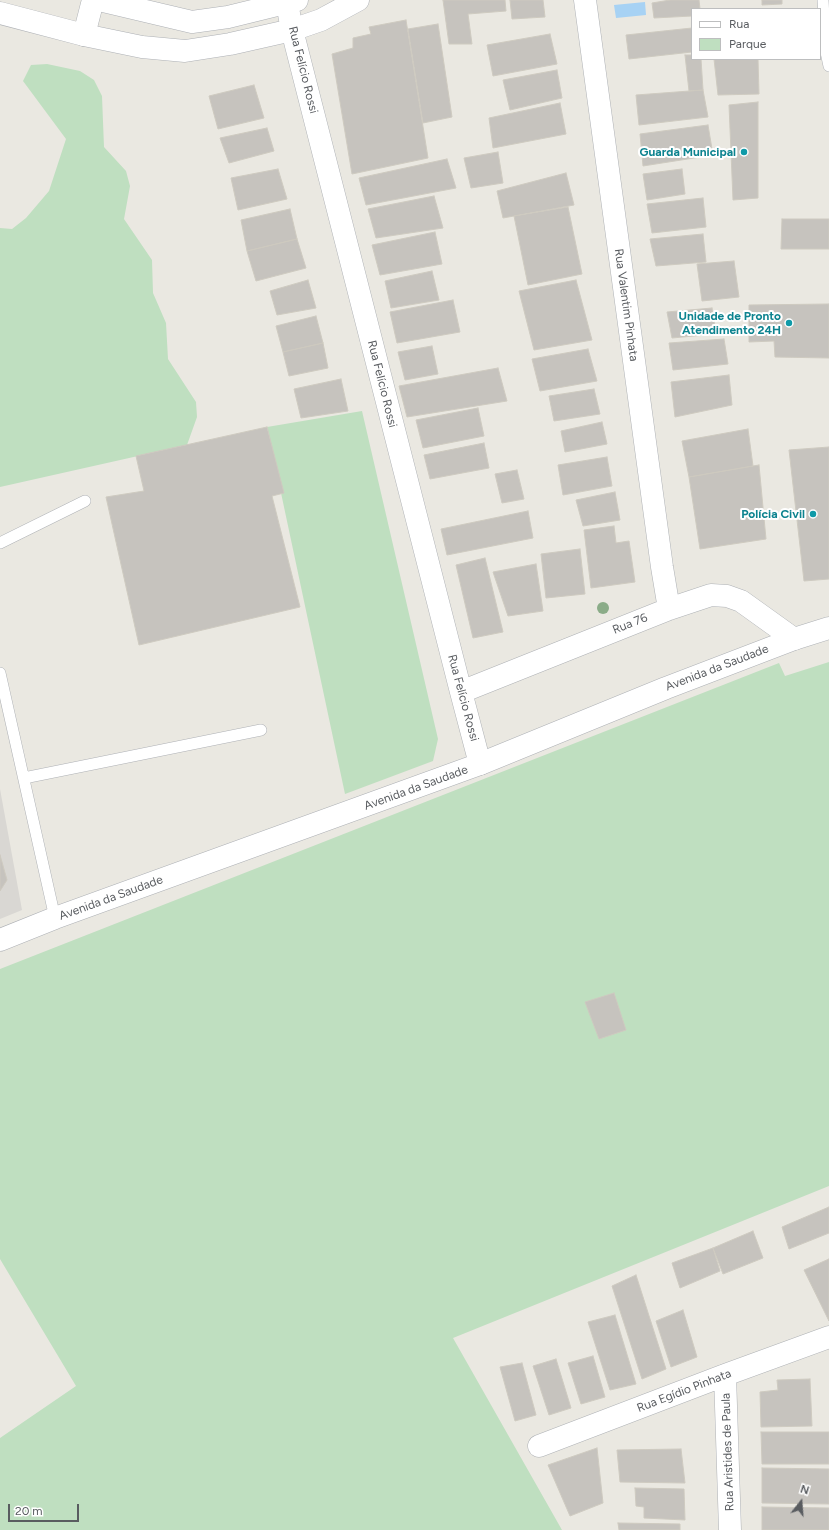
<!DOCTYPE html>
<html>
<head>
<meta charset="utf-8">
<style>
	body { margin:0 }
	#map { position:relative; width:829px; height:1530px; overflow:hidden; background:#eae8e1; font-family:Figtree,sans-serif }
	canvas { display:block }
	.legend { position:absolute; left:691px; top:8px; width:130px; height:52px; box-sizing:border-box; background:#fff; border:1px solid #bdbebf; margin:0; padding:5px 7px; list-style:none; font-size:12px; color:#595c60 }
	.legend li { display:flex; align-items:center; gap:8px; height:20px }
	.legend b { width:20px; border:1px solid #bdbebf }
	.north { position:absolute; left:781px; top:1482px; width:40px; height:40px; -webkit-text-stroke:3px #fff; paint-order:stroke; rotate:17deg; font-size:11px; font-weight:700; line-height:16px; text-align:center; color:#595c60 }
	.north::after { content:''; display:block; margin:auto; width:14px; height:18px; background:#595c60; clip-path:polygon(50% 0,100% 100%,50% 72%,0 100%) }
	.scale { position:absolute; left:8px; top:1504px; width:71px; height:18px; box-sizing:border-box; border:2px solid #595c60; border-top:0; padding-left:5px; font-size:12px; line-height:14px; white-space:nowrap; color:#595c60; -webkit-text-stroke:3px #fff; paint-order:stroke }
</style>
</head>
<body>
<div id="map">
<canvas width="829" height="1530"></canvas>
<ul class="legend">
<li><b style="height:5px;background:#fff"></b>Rua</li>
<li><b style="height:11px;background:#bfdfc0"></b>Parque</li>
</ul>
<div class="north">N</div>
<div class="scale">20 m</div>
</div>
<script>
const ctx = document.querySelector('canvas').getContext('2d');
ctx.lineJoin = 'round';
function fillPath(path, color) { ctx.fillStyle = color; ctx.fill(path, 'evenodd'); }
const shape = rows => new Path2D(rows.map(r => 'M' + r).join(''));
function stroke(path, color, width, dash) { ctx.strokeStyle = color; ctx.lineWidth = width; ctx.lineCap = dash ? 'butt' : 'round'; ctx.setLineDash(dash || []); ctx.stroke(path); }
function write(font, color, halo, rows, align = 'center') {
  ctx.font = font + ' Figtree,sans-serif'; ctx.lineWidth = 4; ctx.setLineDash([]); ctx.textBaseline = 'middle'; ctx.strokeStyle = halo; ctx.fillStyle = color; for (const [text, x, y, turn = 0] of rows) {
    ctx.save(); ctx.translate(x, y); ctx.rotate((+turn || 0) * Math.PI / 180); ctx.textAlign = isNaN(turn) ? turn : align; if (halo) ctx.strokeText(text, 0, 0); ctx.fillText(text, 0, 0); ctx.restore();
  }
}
const industrial = shape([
	[0,789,22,910,0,919]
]);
const green = shape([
	[47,64,80,71,94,80,102,96,104,147,126,171,130,186,124,219,152,260,153,293,166,323,168,359,196,402,197,417,187,445,0,487,0,228,12,229,26,218,49,191,66,139,23,81,31,65],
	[362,411,438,739,433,761,345,794,267,427],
	[829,662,829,1186,453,1338,562,1530,0,1530,0,1438,76,1386,0,1259,0,969,779,663,785,676]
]);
const water = shape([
	[645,2,646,15,616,18,614,5]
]);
const building = shape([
	[443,0,505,0,506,11,468,14,472,44,449,44,443,0],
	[510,0,543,0,545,17,512,19,510,0],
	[670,0,699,0,700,9,692,9,692,16,654,18,652,3,670,0],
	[762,0,782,0,782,4,762,5,762,0],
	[406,20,428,158,352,174,332,54,353,48,353,38,371,34,369,27,406,20],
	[438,24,452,117,423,123,408,29,438,24],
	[692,28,692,52,629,59,626,35,692,28],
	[550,34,557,64,493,76,487,45,550,34],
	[685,55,692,55,692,59,701,59,703,90,689,91,685,55],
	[714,59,758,59,759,94,718,95,714,59],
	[557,70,562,98,510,110,503,80,557,70],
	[254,85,264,118,218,129,209,96,254,85],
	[703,90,708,117,639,125,636,95,703,90],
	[758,102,758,198,733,200,729,105,758,102],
	[560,103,566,134,493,148,489,118,560,103],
	[708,125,713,155,643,166,640,134,708,125],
	[267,128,274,151,229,163,220,138,267,128],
	[498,152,503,183,471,188,464,158,498,152],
	[447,159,456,188,366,205,359,178,447,159],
	[278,169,287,199,238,210,231,178,278,169],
	[682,169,685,194,647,200,643,174,682,169],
	[566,173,574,205,503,218,497,191,566,173],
	[434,196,443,228,376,238,368,209,434,196],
	[703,198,706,227,652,233,647,204,703,198],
	[568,207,582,274,528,285,514,216,568,207],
	[290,209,297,239,247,251,241,220,290,209],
	[782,219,829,219,829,249,781,249,782,219],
	[435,232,442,264,380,275,372,245,435,232],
	[703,234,706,262,656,266,650,239,703,234],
	[297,239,306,268,256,281,247,251,297,239],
	[734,261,739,297,702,301,697,264,734,261],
	[432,271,439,300,391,308,385,281,432,271],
	[308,280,316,308,277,315,270,291,308,280],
	[576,280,592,340,534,350,519,291,576,280],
	[453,300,460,332,397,343,390,312,453,300],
	[829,304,829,358,775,357,774,341,749,342,749,305,829,304],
	[712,308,716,334,672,338,667,312,712,308],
	[316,316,323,343,283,352,276,326,316,316],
	[724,339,728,364,673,370,669,343,724,339],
	[323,343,328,368,289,376,283,352,323,343],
	[432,346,438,374,405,380,398,352,432,346],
	[588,349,597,381,540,391,532,359,588,349],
	[498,368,507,401,407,417,399,386,498,368],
	[729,375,732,405,675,417,671,382,729,375],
	[341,379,348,411,301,418,294,389,341,379],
	[594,389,600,414,554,421,549,396,594,389],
	[478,408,484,436,423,448,416,420,478,408],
	[602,422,607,444,565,452,561,431,602,422],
	[267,427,284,493,272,496,300,607,139,645,106,497,144,491,136,456,267,427],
	[748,429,753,466,689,477,682,441,748,429],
	[484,443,489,468,430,479,424,455,484,443],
	[829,447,829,579,804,581,789,450,829,447],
	[607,457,612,486,563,495,558,465,607,457],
	[759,465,766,539,700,549,689,477,759,465],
	[517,470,524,499,502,503,495,474,517,470],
	[615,492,620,520,583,526,576,500,615,492],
	[528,511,533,538,447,555,441,529,528,511],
	[614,526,616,543,629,541,635,582,591,588,584,530,614,526],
	[580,549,585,594,546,598,541,554,580,549],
	[485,558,503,632,473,638,456,565,485,558],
	[536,564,543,611,508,616,493,572,536,564],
	[0,855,7,880,0,891,0,855],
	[614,993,626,1030,599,1039,585,1002,614,993],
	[829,1207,829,1233,789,1249,782,1227,829,1207],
	[753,1231,763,1258,723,1274,713,1248,753,1231],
	[713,1248,720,1271,680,1288,672,1263,713,1248],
	[829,1259,829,1321,804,1270,829,1259],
	[636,1275,666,1369,642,1379,612,1286,636,1275],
	[683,1310,697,1357,671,1367,656,1321,683,1310],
	[615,1315,636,1384,610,1390,588,1322,615,1315],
	[593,1356,605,1397,581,1404,568,1363,593,1356],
	[556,1359,571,1408,549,1415,533,1366,556,1359],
	[522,1363,536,1415,515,1421,500,1367,522,1363],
	[810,1379,812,1426,761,1427,760,1392,778,1390,777,1380,810,1379],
	[761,1432,829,1432,829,1464,762,1464,761,1432],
	[597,1448,603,1503,570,1516,548,1465,597,1448],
	[681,1449,685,1483,620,1482,617,1450,681,1449],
	[762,1468,829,1469,829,1504,762,1503,762,1468],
	[635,1488,684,1489,685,1520,644,1518,644,1507,636,1506,635,1488],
	[762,1507,829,1508,829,1530,762,1530,762,1507],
	[618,1523,680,1524,680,1530,619,1530,618,1523]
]);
const lane = shape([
	[823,0,826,52,829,66],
	[0,543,85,501],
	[0,673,55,918],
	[24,778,261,730]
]);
const street = shape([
	[585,0,662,567,669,609],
	[287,3,292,30,461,692,480,764],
	[84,35,93,0],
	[461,692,669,609,711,595,727,596,741,601,794,639],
	[725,1375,730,1530],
	[539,1446,725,1375,829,1337]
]);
const secondary = shape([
	[99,0,192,22,228,17,297,0],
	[0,13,84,35,142,47,185,51,230,44,292,30,321,20,358,0],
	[0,940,55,918,480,764,666,688,794,639,829,628]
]);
const trees = [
	[603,608]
];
const markers = [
	[744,152,4,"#0f9aa8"],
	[789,323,4,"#0f9aa8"],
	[813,514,4,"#0f9aa8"]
];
const streetNames = [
	["Rua Felício Rossi",303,70,76],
	["Rua Valentim Pinhata",626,305,82],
	["Rua Felício Rossi",382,384,76],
	["Rua 76",630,624,-22],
	["Avenida da Saudade",717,668,-21],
	["Rua Felício Rossi",463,698,75],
	["Avenida da Saudade",416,788,-20],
	["Avenida da Saudade",111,898,-20],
	["Rua Egídio Pinhata",684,1391,-21],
	["Rua Aristides de Paula",728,1452,-92]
];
const cultureNames = [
	["Guarda Municipal",736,152],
	["Unidade de Pronto",781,316],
	["Atendimento 24H",781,330],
	["Polícia Civil",805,514]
];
fillPath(industrial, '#d9d7d3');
fillPath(green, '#bfdfc0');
fillPath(water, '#a7d2f4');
fillPath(building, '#c6c3be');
stroke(building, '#cecac0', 1);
stroke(lane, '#aeb1b5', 12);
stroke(street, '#aeb1b5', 23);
stroke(secondary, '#adb0b5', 23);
stroke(lane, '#fff', 11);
stroke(street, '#fff', 22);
stroke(secondary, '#fff', 22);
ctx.fillStyle = '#8bac88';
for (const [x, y] of trees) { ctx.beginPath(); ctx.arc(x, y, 6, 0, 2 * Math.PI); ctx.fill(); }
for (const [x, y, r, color] of markers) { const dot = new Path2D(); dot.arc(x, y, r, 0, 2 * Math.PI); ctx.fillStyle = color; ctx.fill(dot); stroke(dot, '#fff', 1.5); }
write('12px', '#595c60', '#fff', streetNames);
write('bold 12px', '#0d838f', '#fff', cultureNames, 'right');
</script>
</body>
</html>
